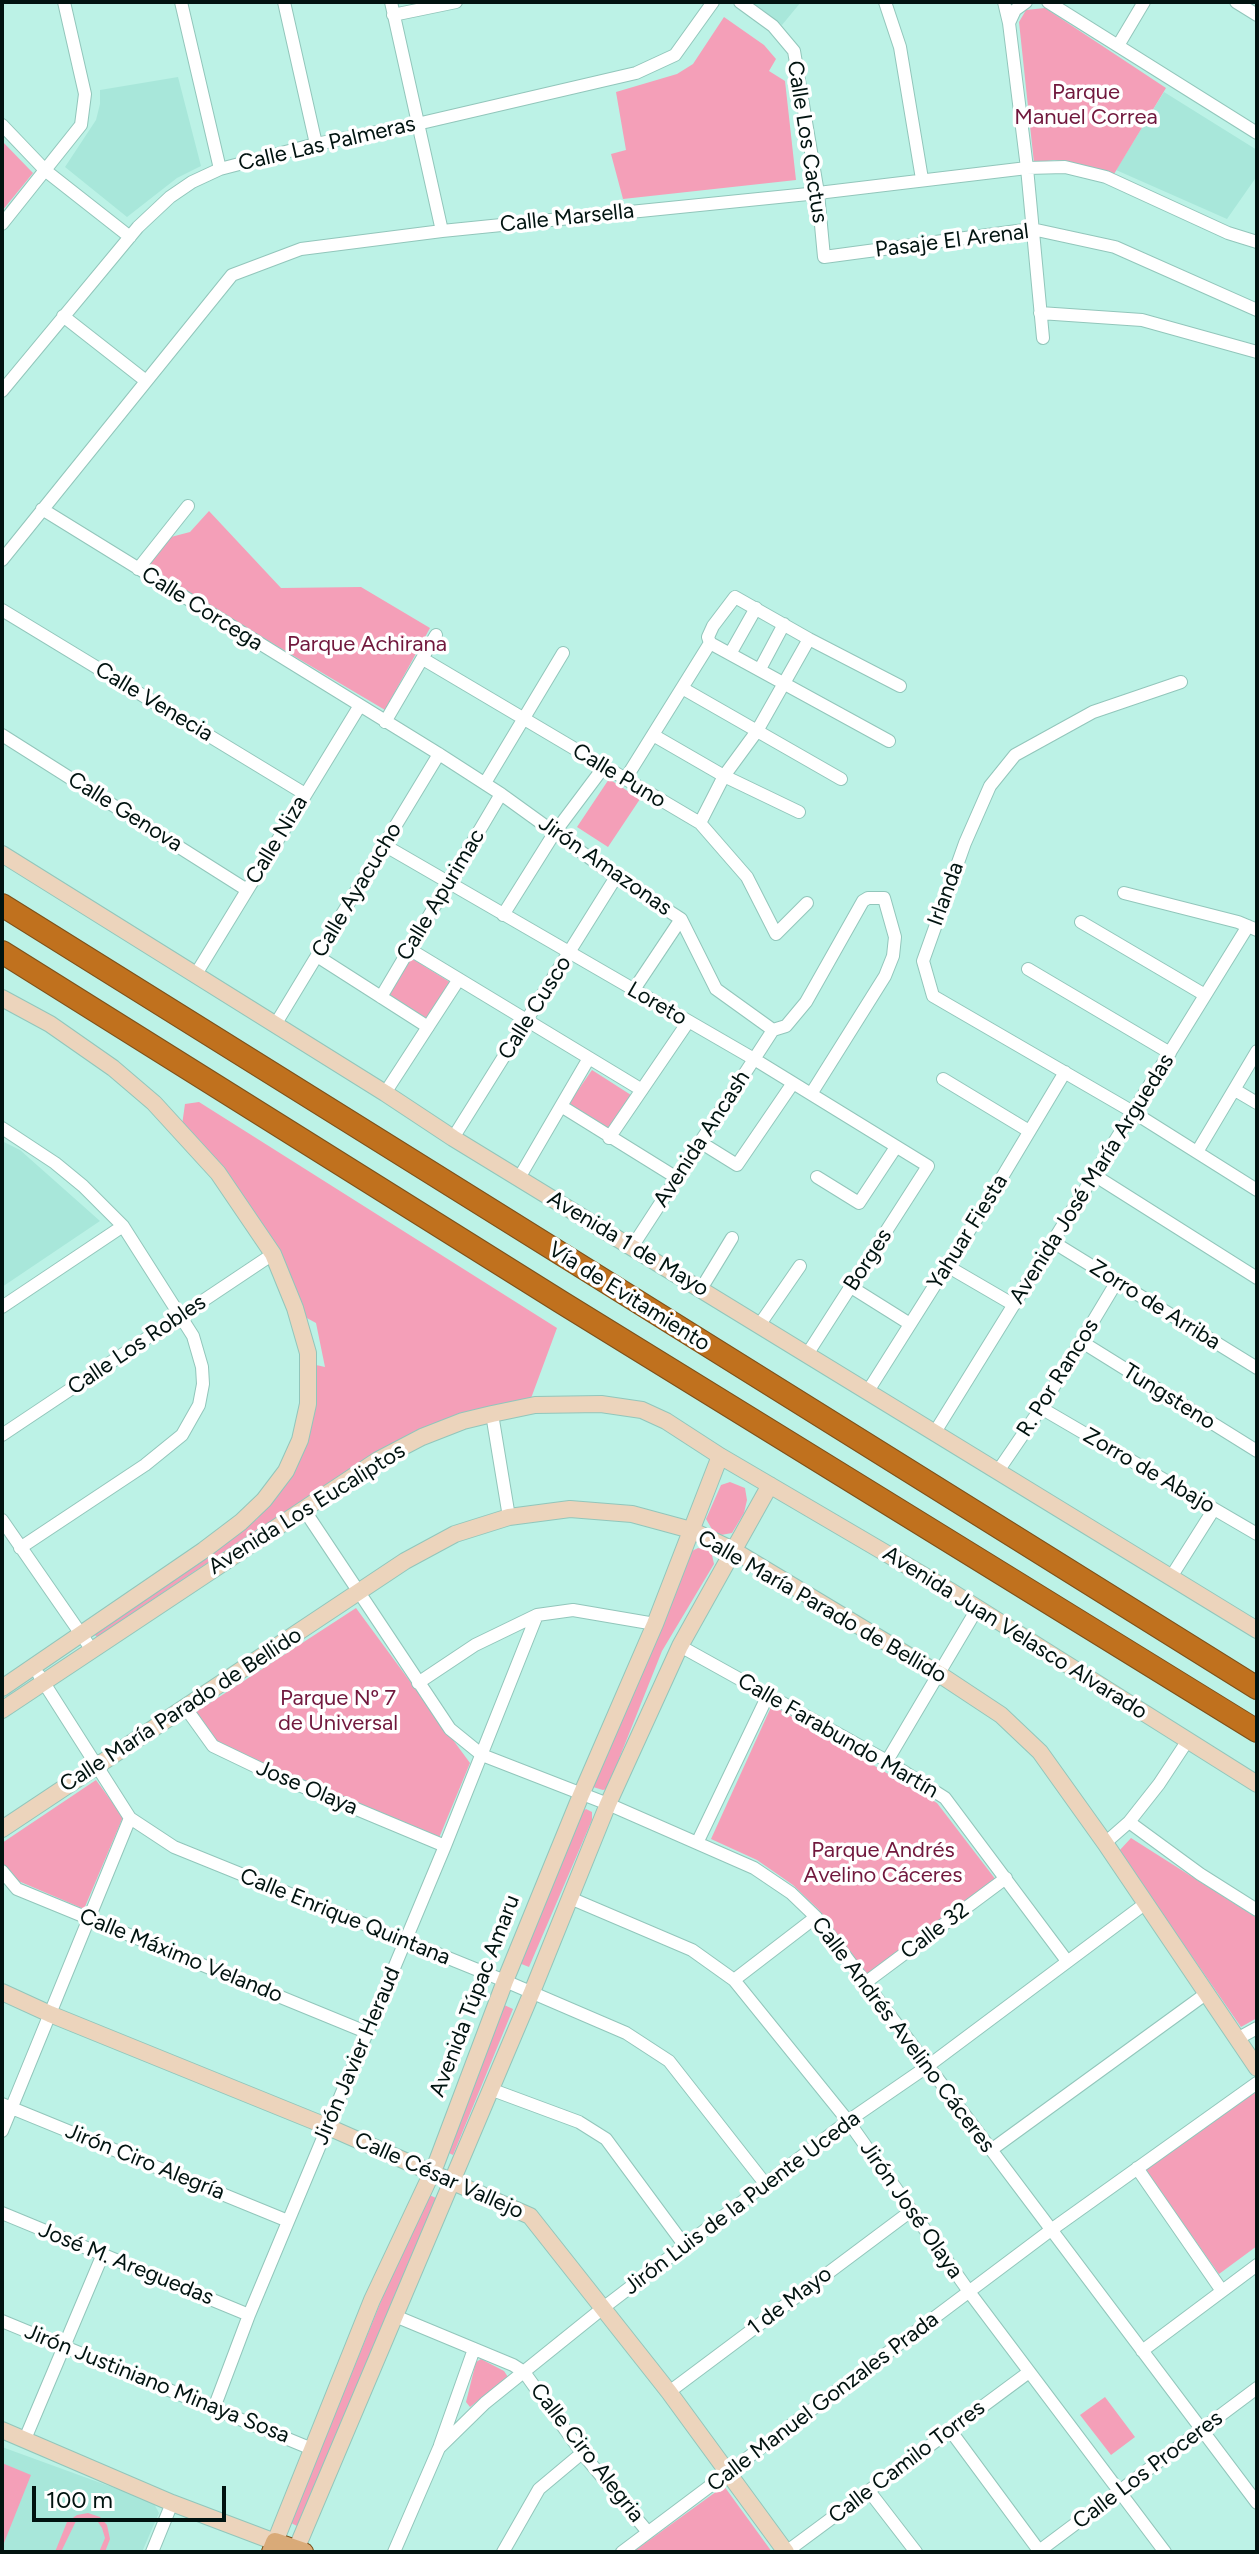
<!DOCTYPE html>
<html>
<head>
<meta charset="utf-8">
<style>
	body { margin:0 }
	#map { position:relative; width:1259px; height:2554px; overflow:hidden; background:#bcf2e6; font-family:Figtree,sans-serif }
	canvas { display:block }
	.frame { position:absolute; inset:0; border:4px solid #011310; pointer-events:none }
	.scale { position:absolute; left:32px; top:2486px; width:194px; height:36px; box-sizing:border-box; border:4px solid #011310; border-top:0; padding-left:10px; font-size:24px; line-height:28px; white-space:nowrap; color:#011310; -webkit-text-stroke:6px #fff; paint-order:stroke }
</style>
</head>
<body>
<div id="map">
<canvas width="1259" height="2554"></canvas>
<div class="frame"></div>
<div class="scale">100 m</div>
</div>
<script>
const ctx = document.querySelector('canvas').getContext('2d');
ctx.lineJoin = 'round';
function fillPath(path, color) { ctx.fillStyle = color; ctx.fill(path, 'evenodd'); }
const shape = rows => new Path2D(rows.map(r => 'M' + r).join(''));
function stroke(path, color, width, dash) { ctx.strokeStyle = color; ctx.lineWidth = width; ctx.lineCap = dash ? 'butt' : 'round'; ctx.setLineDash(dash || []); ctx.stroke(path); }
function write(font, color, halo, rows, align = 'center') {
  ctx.font = font + ' Figtree,sans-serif'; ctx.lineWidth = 7; ctx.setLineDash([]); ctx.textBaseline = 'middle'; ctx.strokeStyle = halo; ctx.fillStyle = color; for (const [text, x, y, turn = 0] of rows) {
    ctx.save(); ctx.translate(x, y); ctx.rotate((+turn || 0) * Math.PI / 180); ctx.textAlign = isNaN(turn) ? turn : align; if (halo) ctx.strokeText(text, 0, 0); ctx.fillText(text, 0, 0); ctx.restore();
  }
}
const built = shape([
	[750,2,801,2,782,25],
	[178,77,201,166,177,178,127,217,65,167,96,120,100,104,100,90],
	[1164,92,1257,150,1257,176,1227,219,1116,170],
	[2,1141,20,1150,100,1221,2,1287],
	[2,2447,153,2502,159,2513,142,2552,2,2552]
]);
const green = shape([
	[1045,8,1166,88,1114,174,1071,162,1054,160,1034,163,1019,22,1026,10],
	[724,17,764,45,776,59,769,71,785,81,796,180,623,199,611,154,626,150,616,92,677,74,693,64],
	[2,141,33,173,2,211],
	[209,511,281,588,361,587,430,628,385,710,147,569,157,549,171,537,190,532],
	[609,779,640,799,608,847,577,827],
	[408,956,453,984,429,1020,386,994],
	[592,1070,631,1095,608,1132,567,1106],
	[199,1102,557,1328,530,1401,496,1407,265,1527,261,1523,262,1526,97,1637,94,1634,257,1519,283,1488,316,1365,325,1367,316,1323,305,1317,182,1125,185,1104],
	[730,1482,745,1488,747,1500,744,1513,732,1533,721,1535,713,1531,706,1519,721,1485],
	[698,1548,708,1550,712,1555,714,1564,662,1651,607,1789,603,1790,593,1787,692,1551],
	[356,1608,470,1763,439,1838,210,1740,193,1714],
	[772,1705,937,1803,996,1880,868,1975,818,1909,793,1885,757,1860,711,1839],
	[96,1780,123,1817,84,1909,16,1880,2,1862,2,1843],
	[586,1809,592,1812,592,1820,529,1967,519,1963,581,1812],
	[1131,1838,1257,1918,1257,2018,1241,2027,1119,1851],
	[502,2004,513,2009,453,2155,443,2150],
	[1257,2090,1257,2246,1219,2274,1145,2170],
	[425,2193,436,2198,299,2527,291,2523],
	[481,2359,504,2371,508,2377,470,2407,466,2402,476,2362],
	[1105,2397,1135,2437,1111,2455,1080,2415],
	[2,2463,31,2475,2,2548],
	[724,2486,772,2552,633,2552],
	[88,2513,100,2517,107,2525,110,2539,105,2552,99,2552,105,2538,102,2528,98,2522,88,2518,76,2521,61,2552,55,2552,67,2522,77,2515]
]);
const street = shape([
	[181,2,220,169],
	[284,2,316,144],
	[391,2,442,231],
	[740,2,773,26,794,51,818,193,824,257,1032,229,1115,247,1257,310],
	[885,2,900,47,922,179],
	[1004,2,1009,23,1027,168,1043,338],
	[1048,2,1257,133],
	[1236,2,1257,15],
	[393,15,456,2],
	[1009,23,1015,10,1026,2],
	[1119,44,1144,2],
	[2,125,46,171,130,237],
	[2,224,81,125,85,94,64,2],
	[1040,313,1142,320,1257,352],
	[63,316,146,381],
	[2,391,138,227,170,197,192,182,220,169,316,144,417,124,636,73,675,55,713,2],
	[42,509,439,754,501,794,616,877,681,919,716,989,773,1030],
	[2,560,232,275,301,249,442,231,818,193,1027,168,1065,167,1106,177,1228,233,1257,242],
	[138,569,188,506],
	[2,610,305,794],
	[710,643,889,741],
	[730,654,756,608],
	[423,659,700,823,747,877,776,934,807,903],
	[760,669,784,624],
	[1181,682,1093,712,1015,755,990,786,965,843,923,961,933,996,1133,1112,1257,1190],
	[682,688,841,779],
	[385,722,436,635],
	[2,735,247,890],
	[653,735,724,776,799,812],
	[626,778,710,643,708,637,713,626,735,597,809,639,900,686],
	[485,783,563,653],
	[700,823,724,776,757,731,809,639],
	[384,845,754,1059,928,1166,808,1353],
	[1124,893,1238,922,1257,930],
	[503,915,555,832,603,768],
	[1081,922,1205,995],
	[409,949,642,1090],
	[317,956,428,1027],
	[1028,969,1170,1053],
	[196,974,359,707],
	[633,991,681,919],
	[381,997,501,794],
	[275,1025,439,754],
	[773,1030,786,1026,806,1002,863,901,868,898,884,898,895,937,893,956,885,976,811,1094],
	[943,1079,1029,1131],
	[1235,1090,1257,1103],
	[385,1093,459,979],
	[561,1106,677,1178],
	[2,1128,55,1163,83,1186,123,1226,193,1336,202,1367,203,1384,199,1405,182,1435,145,1465,20,1548],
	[453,1138,616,877],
	[609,1138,688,1022],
	[700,1142,737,1165,793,1083],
	[1197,1152,1257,1051],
	[1094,1175,1257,1278],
	[817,1177,859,1203,896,1147],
	[519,1178,589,1058],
	[1053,1242,1257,1368],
	[632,1247,773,1030],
	[947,1266,1014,1305],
	[851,1287,910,1324],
	[701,1289,732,1238],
	[2,1307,123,1226],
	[760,1324,800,1266],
	[1082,1342,1257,1451],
	[868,1391,986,1204,1065,1072],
	[1041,1408,1257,1534],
	[492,1414,509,1517],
	[935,1432,1248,926],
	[2,1435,273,1254],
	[998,1471,1041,1408,1116,1283],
	[303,1508,450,1729,482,1755,608,1804,754,1868,791,1893,816,1917,1257,2503],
	[2,1520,92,1650],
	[1171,1577,1214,1509],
	[680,1646,887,1761,945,1798,1067,1961],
	[39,1675,130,1818,174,1847,505,1981,626,2033,669,2061,767,2186],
	[418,1683,475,1645,537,1615,573,1610,655,1624],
	[185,1707,213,1746,263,1770,445,1846],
	[887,1761,977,1609],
	[1129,1822,1200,1874,1257,1910],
	[698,1841,769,1693],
	[1105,1843,1129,1822,1159,1784,1188,1740],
	[2,1871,17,1889,366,2032],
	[570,1898,692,1950,734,1980,848,2121,970,2293,1165,2552],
	[734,1980,816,1917],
	[865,1983,1006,1878],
	[1237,2039,1257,2028],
	[490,2089,579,2122,606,2139,685,2246],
	[2,2104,288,2221],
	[2,2131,130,1818],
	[991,2150,1207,1993],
	[1137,2168,1222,2291],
	[2,2213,249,2315],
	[395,2316,513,2365,524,2372,582,2453,647,2531],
	[2,2321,312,2449],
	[1142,2351,1257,2265],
	[669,2392,911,2211],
	[214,2408,249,2315,445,1846,537,1615],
	[950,2430,1040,2552],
	[25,2439,103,2254],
	[440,2445,474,2349],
	[869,2491,916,2552],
	[1039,2551,1257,2388],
	[152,2552,172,2503],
	[394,2552,439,2448,485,2403,603,2308,848,2121,928,2066,1146,1903],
	[503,2552,539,2489,582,2453],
	[622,2552,1051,2230,1257,2083],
	[786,2552,1029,2372]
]);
const secondary = shape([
	[2,854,385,1093,453,1138,1257,1630],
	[2,998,50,1024,113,1068,154,1103,218,1173,273,1254,295,1308,308,1353,308,1404,300,1440,286,1471,264,1500,241,1522,204,1550,2,1688],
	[2,1710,378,1460,422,1437,463,1421,492,1414,535,1405,601,1404,642,1410,666,1421,720,1456,952,1592,1257,1784],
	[2,1829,405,1561,455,1534,509,1517,570,1509,632,1514,691,1530,733,1550,939,1674,1001,1715,1040,1752,1105,1843,1257,2068],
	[2,1992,50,2014,326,2126,530,2216,669,2392,786,2552],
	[2,2430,172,2503,275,2542,372,2300,436,2164,505,1981,581,1795,655,1624,720,1456],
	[295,2552,532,1992,608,1804,680,1646,770,1485]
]);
const primary = shape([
	[271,2552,275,2542,304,2552]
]);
const highway = shape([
	[2,905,1257,1688],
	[2,952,561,1302,1257,1731]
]);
const parkNames = [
	["Parque",1086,93],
	["Manuel Correa",1086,118],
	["Parque Achirana",367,645],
	["Parque Nº 7",338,1699],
	["de Universal",338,1724],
	["Parque Andrés",883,1851],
	["Avelino Cáceres",883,1876]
];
const streetNames = [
	["Calle Los Cactus",807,142,81],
	["Calle Las Palmeras",327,144,-13],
	["Calle Marsella",567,218,-6],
	["Pasaje El Arenal",952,241,-7],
	["Calle Corcega",202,609,32],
	["Calle Venecia",154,702,31],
	["Calle Puno",619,776,31],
	["Calle Genova",125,812,32],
	["Calle Niza",277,840,-59],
	["Jirón Amazonas",605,866,35],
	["Calle Ayacucho",357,890,-59],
	["Irlanda",946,894,-70],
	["Calle Apurimac",441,895,-59],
	["Loreto",657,1004,30],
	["Calle Cusco",535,1008,-58],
	["Avenida Ancash",702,1139,-57],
	["Avenida José María Arguedas",1092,1179,-58],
	["Yahuar Fiesta",968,1232,-58],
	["Avenida 1 de Mayo",628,1244,31],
	["Borges",868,1260,-57],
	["Vía de Evitamiento",629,1297,32],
	["Zorro de Arriba",1155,1305,32],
	["Calle Los Robles",137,1345,-34],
	["R. Por Rancos",1058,1378,-58],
	["Tungsteno",1169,1397,32],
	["Zorro de Abajo",1149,1471,30],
	["Avenida Los Eucaliptos",307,1509,-32],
	["Calle María Parado de Bellido",822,1607,30],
	["Avenida Juan Velasco Alvarado",1015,1633,32],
	["Calle María Parado de Bellido",181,1710,-33],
	["Calle Farabundo Martín",838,1736,30],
	["Jose Olaya",307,1788,23],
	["Calle Enrique Quintana",345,1917,22],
	["Calle 32",935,1931,-37],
	["Calle Máximo Velando",181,1956,22],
	["Avenida Túpac Amaru",475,1996,-69],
	["Calle Andrés Avelino Cáceres",903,2035,53],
	["Jirón Javier Heraud",357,2056,-67],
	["Jirón Ciro Alegría",145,2162,22],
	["Calle César Vallejo",439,2176,24],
	["Jirón Luis de la Puente Uceda",742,2203,-37],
	["Jirón José Olaya",911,2210,55],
	["José M. Areguedas",126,2264,22],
	["1 de Mayo",790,2301,-37],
	["Jirón Justiniano Minaya Sosa",157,2384,22],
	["Calle Manuel Gonzales Prada",823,2402,-37],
	["Calle Ciro Alegria",587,2453,52],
	["Calle Camilo Torres",907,2462,-37],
	["Calle Los Proceres",1148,2470,-37]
];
fillPath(built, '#a8e7da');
fillPath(green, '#f49fb8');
stroke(street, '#92c6bb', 14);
stroke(secondary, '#92c6bb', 18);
stroke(primary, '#7d5019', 20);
stroke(highway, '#7d5019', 24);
stroke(street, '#fff', 12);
stroke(secondary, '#ecd4bc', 16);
stroke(primary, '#d9aa78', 18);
stroke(highway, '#c0711e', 22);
write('22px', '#71183d', '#fff', parkNames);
write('22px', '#011310', '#fff', streetNames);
</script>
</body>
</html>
